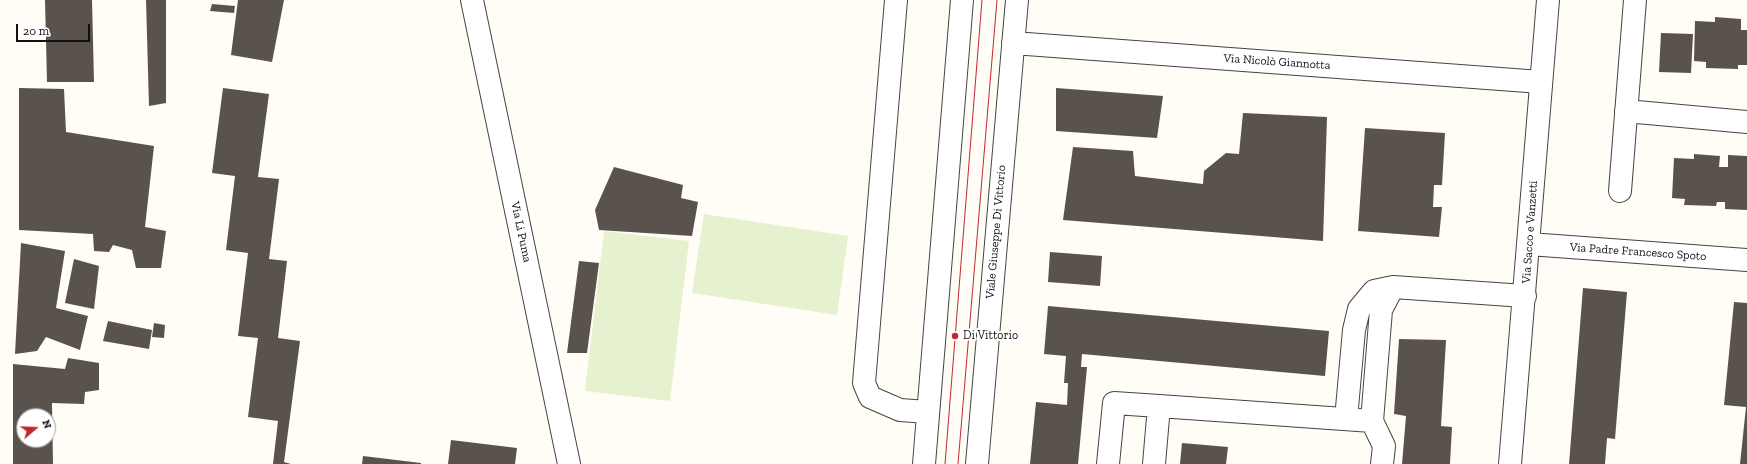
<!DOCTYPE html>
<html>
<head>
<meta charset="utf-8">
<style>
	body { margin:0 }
	#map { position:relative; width:1747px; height:464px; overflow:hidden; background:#fffdf5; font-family:"Zilla Slab",serif }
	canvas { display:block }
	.north { position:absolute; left:16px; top:408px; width:40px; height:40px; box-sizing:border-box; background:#fff; border:1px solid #a0a0a0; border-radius:50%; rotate:71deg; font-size:11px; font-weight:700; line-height:16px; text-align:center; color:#111 }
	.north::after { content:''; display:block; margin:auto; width:14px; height:18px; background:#c4262e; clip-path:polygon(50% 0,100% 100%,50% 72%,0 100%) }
	.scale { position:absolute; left:16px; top:24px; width:74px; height:18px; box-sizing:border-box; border:2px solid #111; border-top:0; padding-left:5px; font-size:12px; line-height:14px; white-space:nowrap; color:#111; -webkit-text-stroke:3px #fff; paint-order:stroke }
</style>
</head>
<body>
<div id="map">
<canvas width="1747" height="464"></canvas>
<div class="north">N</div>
<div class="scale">20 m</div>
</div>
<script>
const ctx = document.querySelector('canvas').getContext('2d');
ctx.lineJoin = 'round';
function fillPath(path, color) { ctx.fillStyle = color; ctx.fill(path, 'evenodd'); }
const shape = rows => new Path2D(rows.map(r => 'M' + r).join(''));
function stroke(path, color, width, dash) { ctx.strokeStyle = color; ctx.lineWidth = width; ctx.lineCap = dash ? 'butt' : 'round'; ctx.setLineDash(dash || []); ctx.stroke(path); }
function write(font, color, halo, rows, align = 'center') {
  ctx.font = font + ' "Zilla Slab",serif'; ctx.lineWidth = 4; ctx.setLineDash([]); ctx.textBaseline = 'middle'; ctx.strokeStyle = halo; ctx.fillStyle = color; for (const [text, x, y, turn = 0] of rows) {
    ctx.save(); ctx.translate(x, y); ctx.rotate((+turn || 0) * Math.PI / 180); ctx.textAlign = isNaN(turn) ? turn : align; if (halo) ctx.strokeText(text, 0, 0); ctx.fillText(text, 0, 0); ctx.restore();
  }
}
const pitch = shape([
	[704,214,848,236,837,315,692,293],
	[604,231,689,241,670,401,585,391]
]);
const building = shape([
	[45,0,92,0,94,82,47,82],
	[146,0,166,0,166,103,149,106],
	[238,0,284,0,272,62,231,55],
	[212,4,235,6,234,13,210,11],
	[1715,17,1741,19,1741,30,1747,30,1747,65,1738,65,1738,69,1706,68,1706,62,1694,61,1695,21,1715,22],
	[1661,33,1693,34,1691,73,1659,72],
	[19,88,64,89,66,132,154,146,145,227,166,231,161,268,136,268,132,250,113,245,109,252,94,251,93,234,19,230],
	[223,88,269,94,258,177,279,179,269,259,287,261,278,338,300,341,284,462,291,464,273,464,278,421,248,417,258,338,238,336,248,253,226,250,235,176,212,173],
	[1056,88,1163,96,1157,138,1056,131],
	[1243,113,1327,117,1323,241,1063,220,1073,147,1133,151,1135,176,1203,184,1204,171,1226,153,1239,154],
	[1365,128,1445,133,1442,185,1434,185,1433,207,1442,207,1439,237,1358,231],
	[1694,154,1720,156,1719,167,1728,167,1728,155,1747,156,1747,210,1725,209,1725,202,1717,202,1716,206,1684,205,1685,199,1672,198,1674,158,1694,159],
	[614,167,683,185,681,198,698,202,692,236,599,230,595,210],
	[21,243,65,251,56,308,88,316,80,350,46,337,37,351,15,354],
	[1050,252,1102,256,1100,286,1048,282],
	[74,259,99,266,94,309,65,303],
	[579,261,599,263,587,353,567,353],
	[1583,288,1627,292,1615,439,1607,438,1605,464,1569,464],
	[1734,302,1747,303,1747,464,1740,464,1746,407,1724,405],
	[1048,306,1329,331,1325,376,1082,354,1081,367,1087,367,1078,464,1030,464,1036,402,1067,405,1068,383,1064,383,1066,356,1044,354],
	[108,321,152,330,149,349,103,341],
	[154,323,165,325,164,338,152,337],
	[1399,339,1446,340,1441,426,1452,427,1450,464,1402,464,1406,416,1394,414],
	[68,358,99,363,99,390,85,392,84,404,52,403,53,464,13,464,13,364,65,369],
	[24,416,48,416,48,440,24,440],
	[451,440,517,448,515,464,448,464],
	[1182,443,1228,447,1226,464,1180,464],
	[363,456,421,463,421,464,362,464]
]);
const minor = shape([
	[472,0,569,464],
	[896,0,864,383,870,397,900,410,928,412],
	[1013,43,1541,82],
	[1626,111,1747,122],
	[1620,191,1635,0],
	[1529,244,1747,260],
	[1159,406,1372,421],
	[1346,419,1354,330,1359,309,1374,291,1393,287,1525,296],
	[924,464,962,0],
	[977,464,1017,0],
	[1108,464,1114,403,1159,406,1154,464],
	[1382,464,1384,446,1372,421,1381,310,1393,287],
	[1510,464,1548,0]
]);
const tram = shape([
	[945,464,982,0],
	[958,464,997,0]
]);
const markers = [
	[955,336,4,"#c4262e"]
];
const streetNames = [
	["Via Nicolò Giannotta",1277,62,4],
	["Via Li Puma",521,232,78],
	["Viale Giuseppe Di Vittorio",996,232,-85],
	["Via Sacco e Vanzetti",1530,232,-86],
	["Via Padre Francesco Spoto",1638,252,4]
];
const poiNames = [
	["Di Vittorio",963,336]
];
fillPath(pitch, '#e6f2cf');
fillPath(building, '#5a524d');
stroke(minor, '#444', 24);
stroke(minor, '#fff', 22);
stroke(tram, '#c4262e', 1);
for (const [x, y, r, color] of markers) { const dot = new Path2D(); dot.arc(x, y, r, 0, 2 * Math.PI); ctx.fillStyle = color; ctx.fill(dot); stroke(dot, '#fff', 1.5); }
write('12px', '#111', '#fff', streetNames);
write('12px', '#111', '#fff', poiNames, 'left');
</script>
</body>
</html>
